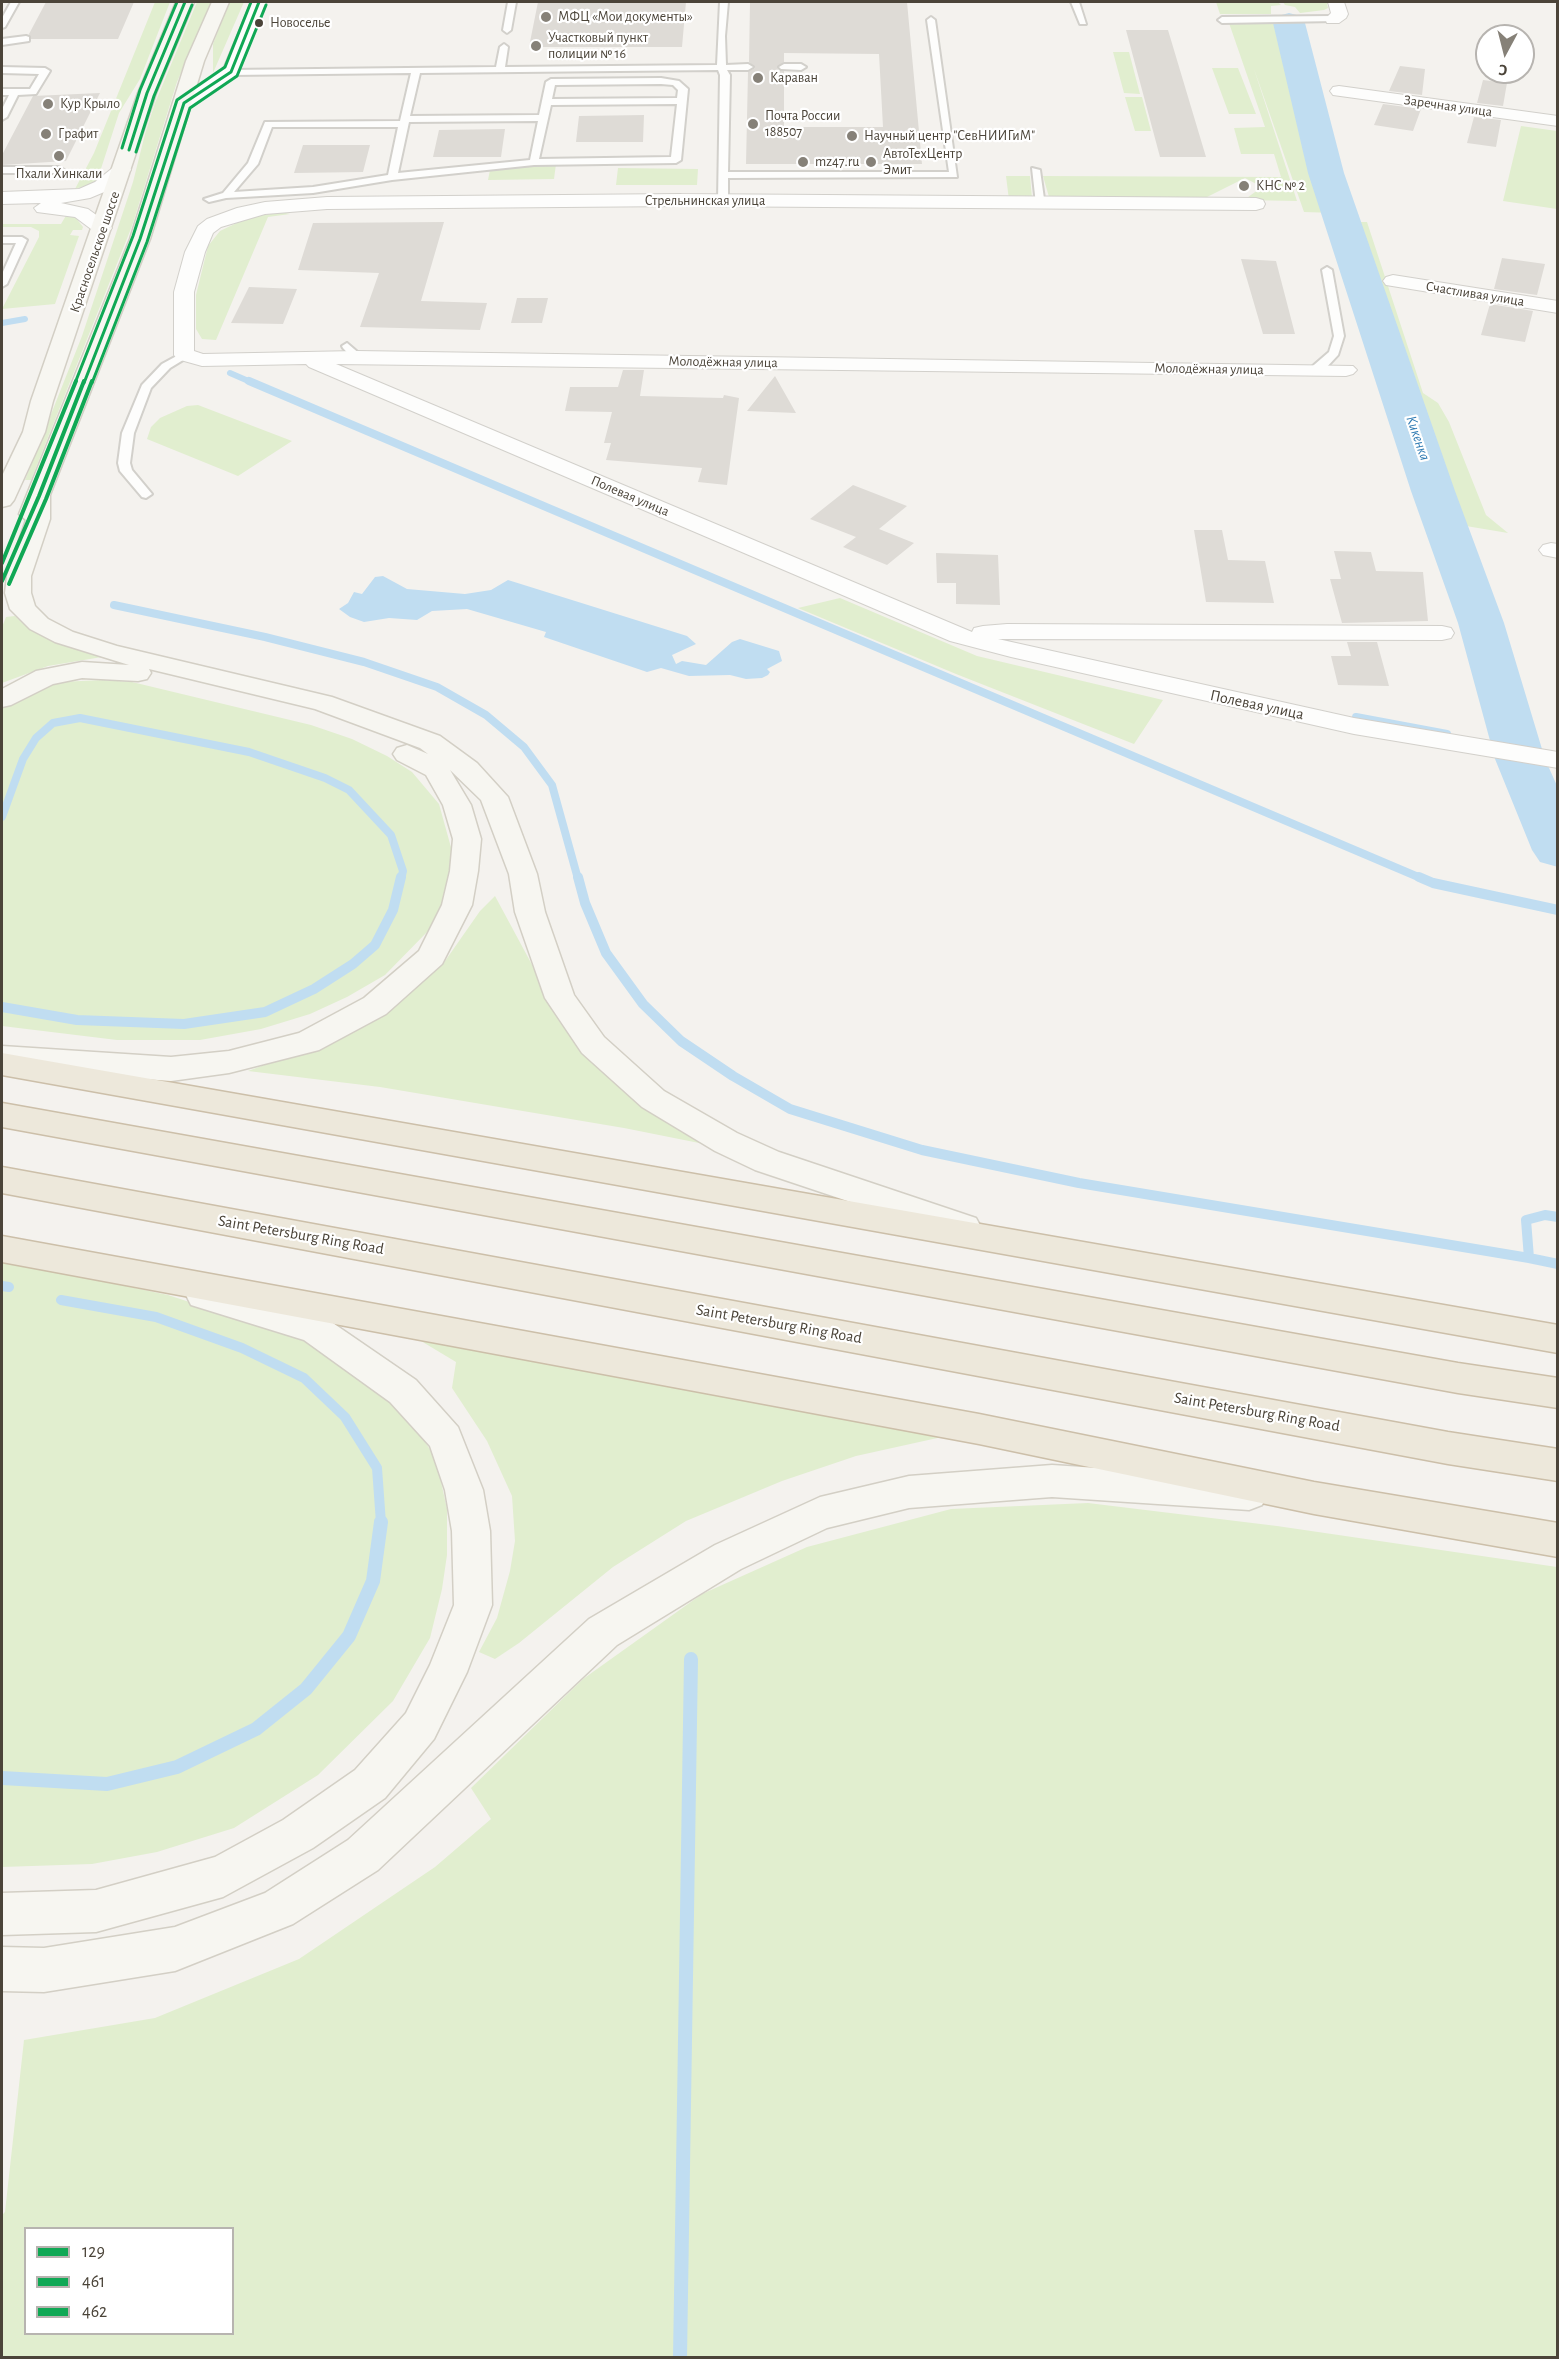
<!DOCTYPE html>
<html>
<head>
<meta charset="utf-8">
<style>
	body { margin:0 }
	#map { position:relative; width:1559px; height:2359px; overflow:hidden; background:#f4f2ee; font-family:"Alegreya Sans",sans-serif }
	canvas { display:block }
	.frame { position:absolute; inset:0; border:3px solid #4b4439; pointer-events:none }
	.legend { position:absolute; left:24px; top:2227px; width:210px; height:108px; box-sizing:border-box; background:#fff; border:2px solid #b7b4b0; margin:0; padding:8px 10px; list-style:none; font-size:18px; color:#4b4439 }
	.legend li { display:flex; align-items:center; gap:12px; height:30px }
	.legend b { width:30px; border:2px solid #b7b4b0 }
	.north { position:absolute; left:1475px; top:24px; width:60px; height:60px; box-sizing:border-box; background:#fff; border:2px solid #b7b4b0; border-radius:50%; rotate:187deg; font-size:16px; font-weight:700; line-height:24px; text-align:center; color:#4b4439 }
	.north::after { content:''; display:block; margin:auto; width:21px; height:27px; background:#868178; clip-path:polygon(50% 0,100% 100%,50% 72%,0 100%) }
</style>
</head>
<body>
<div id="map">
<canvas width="1559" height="2359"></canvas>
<div class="frame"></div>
<ul class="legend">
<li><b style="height:8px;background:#10a855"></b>129</li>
<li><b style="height:8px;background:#10a855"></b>461</li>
<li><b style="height:8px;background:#10a855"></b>462</li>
</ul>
<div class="north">С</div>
</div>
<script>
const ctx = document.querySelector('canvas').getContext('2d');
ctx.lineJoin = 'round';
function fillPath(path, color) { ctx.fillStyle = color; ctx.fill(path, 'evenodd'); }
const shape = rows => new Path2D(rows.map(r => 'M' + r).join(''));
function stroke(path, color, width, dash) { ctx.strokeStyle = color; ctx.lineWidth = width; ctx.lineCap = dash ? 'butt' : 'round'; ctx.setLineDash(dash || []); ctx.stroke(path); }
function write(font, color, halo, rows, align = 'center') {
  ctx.font = font + ' "Alegreya Sans",sans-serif'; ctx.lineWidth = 4.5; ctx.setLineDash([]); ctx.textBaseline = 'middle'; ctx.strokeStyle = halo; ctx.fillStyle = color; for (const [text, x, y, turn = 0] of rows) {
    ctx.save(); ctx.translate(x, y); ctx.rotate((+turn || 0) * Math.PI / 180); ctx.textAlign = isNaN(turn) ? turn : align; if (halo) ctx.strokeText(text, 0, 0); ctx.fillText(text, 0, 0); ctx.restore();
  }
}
const green = shape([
	[155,2,170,2,140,79,119,113,98,178,94,183,75,189,94,153],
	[197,2,211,2,177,82,132,226,31,480,25,480,82,336,133,182,145,134,155,103],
	[229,2,244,2,213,73,213,44],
	[1216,2,1278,2,1281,5,1271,6,1271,14,1220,14],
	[1283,2,1329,2,1330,4,1327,4,1328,8,1324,10,1300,13,1295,7,1285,5],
	[1229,23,1281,23,1335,213,1304,212,1254,69,1297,201,1244,200,1262,187,1245,178,1199,201,1049,197,1043,176,1281,177,1274,154,1241,154,1234,128,1265,127],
	[1113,52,1129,52,1140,94,1124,93],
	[1212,68,1238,68,1256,114,1229,114],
	[1125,97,1142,97,1151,131,1135,131],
	[1521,126,1557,131,1557,209,1503,201],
	[556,164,554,179,488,180,490,170],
	[618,168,698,169,697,185,616,185],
	[1006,176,1030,176,1032,198,1009,200],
	[282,212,290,214,268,217,216,340,202,339,196,329,196,295,208,246,220,231,247,218],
	[1348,213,1350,222,1367,222,1423,393,1438,403,1449,422,1486,515,1508,533,1460,525,1423,435,1526,736,1523,739,1508,737,1502,728,1474,617,1350,255,1340,218],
	[67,214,76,218,83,227,82,230,73,230,70,235,79,236,55,304,2,309,39,237,39,231,31,227,2,227,2,224,61,224],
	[198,405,292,441,238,476,147,439,151,427,160,418,187,406],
	[840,598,977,656,1163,700,1134,744,956,674,798,608],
	[15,616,28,628,44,636,99,654,102,657,48,666,2,683,2,627,6,617],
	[103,680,132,682,311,725,352,739,387,756,412,772,439,804,452,851,452,883,430,929,385,975,347,997,310,1014,261,1029,200,1040,117,1040,2,1026,2,709,22,695,59,682],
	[495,896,537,974,719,1147,624,1128,380,1087,248,1071,331,1040,420,983,443,964,480,911],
	[2,1260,168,1295,302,1339,364,1376,415,1426,436,1459,447,1509,447,1555,442,1589,430,1638,393,1701,318,1775,234,1828,157,1852,92,1864,2,1867],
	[423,1335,951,1435,856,1456,782,1481,686,1521,613,1567,519,1643,495,1659,479,1652,497,1618,510,1571,515,1541,512,1496,487,1441,452,1388,456,1362,421,1341],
	[1088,1503,1277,1526,1557,1567,1557,2357,2,2357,2,2215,5,2212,24,2040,155,2018,299,1959,435,1867,491,1819,471,1788,583,1679,702,1594,807,1547,951,1509],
	[26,2228,232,2228,232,2334,26,2334]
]);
const water = shape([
	[383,576,407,589,465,594,491,590,508,580,687,636,696,644,672,655,676,664,682,661,706,665,732,642,740,639,779,651,782,661,767,669,770,672,768,675,762,678,746,679,730,675,689,676,661,668,647,672,544,637,546,632,467,609,432,611,417,620,389,618,364,622,350,617,339,609,348,603,354,592,362,594,375,577]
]);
const streamFar3 = shape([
	[2,323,25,319],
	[230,373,253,383]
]);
const streamFar2 = shape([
	[249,381,1423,879],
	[114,605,265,637,364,662,437,687,486,715,524,747,552,785,578,879],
	[1356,717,1447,734],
	[2,817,23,759,36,738,53,723,80,718,249,752,325,778,349,790,391,835,403,871,401,879]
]);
const streamFar1 = shape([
	[578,877,585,903,606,953,643,1004,681,1041,733,1076,790,1109,922,1150,1079,1183,1529,1258],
	[1419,877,1433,883,1558,910],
	[2,1007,77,1020,184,1024,265,1012,314,989,353,964,375,945,393,910,401,877],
	[1558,1217,1545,1215,1526,1220,1529,1258,1558,1264],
	[2,1286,9,1287],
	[61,1300,156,1317,242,1348,304,1378,345,1417,377,1468,381,1523]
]);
const stream = shape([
	[2,1778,107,1784,177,1767,256,1729,306,1689,349,1636,373,1581,381,1522],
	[680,2358,691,1659]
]);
const river = shape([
	[1289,13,1300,16,1305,23,1344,173,1455,491,1504,623,1545,759,1558,788,1558,867,1540,862,1532,850,1495,759,1458,623,1411,491,1308,173,1273,23,1278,16,1289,13]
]);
const building = shape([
	[46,2,134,2,118,39,31,39,29,34],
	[538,2,686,2,682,47,529,47],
	[750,2,907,2,922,164,746,164,748,72,755,68,749,62],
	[784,53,879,54,883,127,784,127,784,71,779,71,777,67,784,62],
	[1126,30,1168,30,1206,157,1160,157],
	[1400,66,1425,69,1422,95,1389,91],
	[1483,80,1507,83,1503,106,1477,103],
	[100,93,66,161,2,165,2,155,33,96],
	[1383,104,1421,109,1413,131,1374,125],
	[644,115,643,142,576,142,579,116],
	[1474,117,1501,120,1496,147,1467,143],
	[505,129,501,157,433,157,439,130],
	[303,145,370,145,363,172,294,173],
	[444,222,421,301,487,303,480,330,360,327,379,273,298,270,313,223],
	[1502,258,1545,264,1537,295,1494,289],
	[1241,259,1276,261,1295,334,1263,334],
	[249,287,297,289,283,324,231,323],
	[517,298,548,298,542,323,511,323],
	[1490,304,1533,311,1525,342,1481,335],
	[623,370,644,370,640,396,723,398,724,395,739,398,727,485,698,482,702,468,606,460,611,443,604,443,612,412,565,411,570,387,618,387],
	[775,376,796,413,747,411],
	[853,485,907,506,879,529,914,543,887,565,843,547,856,537,810,519],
	[1194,530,1222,530,1228,560,1265,561,1274,603,1206,602],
	[1334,551,1371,552,1376,571,1423,572,1428,621,1342,623,1330,579,1341,579],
	[936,553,998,555,1000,605,956,604,956,583,937,583],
	[1347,642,1377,642,1389,686,1338,685,1331,656,1351,656]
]);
const service = shape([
	[11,2,19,2,5,27,2,28,2,18,11,2],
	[508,2,516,2,511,30,507,33,503,30,508,2],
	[720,2,728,2,725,36,726,65,748,64,753,67,748,70,727,70,730,75,728,172,949,172,927,20,931,17,935,20,957,177,728,178,728,201,723,204,718,201,720,75,718,70,420,73,410,116,539,115,546,82,551,79,661,78,679,81,688,89,681,160,676,163,534,165,392,180,313,193,226,198,209,202,204,199,223,193,248,163,265,122,400,121,411,73,231,75,226,72,228,70,496,67,500,47,504,44,508,47,505,67,717,65,720,2],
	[661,84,673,85,678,90,677,98,552,99,555,85,661,84],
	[677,104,671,157,539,159,551,105,677,104],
	[538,121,530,160,398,173,409,122,538,121],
	[272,127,398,127,388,175,313,187,234,192,258,164,272,127],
	[1071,2,1079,2,1086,24,1080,24,1071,2],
	[1333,16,1337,19,1336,21,1222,23,1218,20,1222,17,1333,16],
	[26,36,29,37,29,41,2,45,2,39,26,36],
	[784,64,801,64,806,67,801,70,781,69,779,67,784,64],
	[2,67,45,68,50,71,36,94,18,95,7,117,2,120,2,109,9,95,2,95,2,89,30,89,39,74,2,73,2,67],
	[2,167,59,167,64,170,59,173,2,173,2,167],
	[1032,168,1040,170,1045,206,1036,204,1032,168],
	[2,237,22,237,27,240,7,284,2,287,2,274,16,243,2,243,2,237],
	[1327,267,1332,270,1344,336,1338,355,1325,369,1313,374,1307,371,1329,352,1334,336,1322,270,1327,267],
	[347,343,361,355,361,359,353,359,343,348,342,346,347,343],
	[184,352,188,353,188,357,170,368,151,388,134,433,130,463,132,470,152,494,146,498,142,497,120,471,118,463,122,433,142,385,162,364,184,352]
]);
const minor = shape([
	[251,2,267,2,237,76,190,107,178,107,175,103,178,99,223,69,251,2],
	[1328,2,1344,2,1348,14,1346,18,1339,23,1327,23,1325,19,1331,13,1328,2],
	[1339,86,1558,116,1558,126,1333,95,1330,91,1333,87,1339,86],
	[122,164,129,166,131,170,109,190,90,198,61,203,88,209,109,224,112,228,109,232,95,232,75,217,37,212,34,208,41,203,2,204,2,192,79,189,95,182,115,166,122,164],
	[681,194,1256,198,1263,200,1265,204,1263,208,1256,210,681,206,327,209,265,214,221,227,213,233,205,252,194,292,194,351,203,354,357,351,1353,366,1357,370,1353,374,1346,376,336,364,972,632,974,628,983,626,1007,624,1442,626,1451,628,1454,633,1451,638,1442,640,998,639,1354,718,1558,752,1558,768,1354,734,1011,657,950,641,309,367,306,364,202,366,177,359,174,355,174,292,185,252,198,226,207,219,237,208,265,202,327,197,681,194],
	[1393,275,1558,301,1558,313,1386,285,1383,281,1386,277,1393,275],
	[1551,543,1558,544,1558,558,1543,555,1539,550,1543,545,1551,543]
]);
const secondary = shape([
	[176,2,194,2,156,93,53,401,45,432,14,500,10,505,2,507,2,476,23,432,31,401,138,93,176,2],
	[212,2,229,2,204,61,150,239,50,495,50,519,31,576,31,593,35,606,48,619,73,632,117,646,332,697,440,736,477,763,508,797,537,874,545,912,574,995,604,1037,664,1091,737,1133,779,1152,976,1218,981,1227,976,1236,964,1240,755,1170,715,1151,642,1107,582,1053,545,998,515,912,509,874,481,800,450,770,471,805,481,839,478,871,472,905,442,964,386,1014,319,1050,229,1073,171,1081,2,1068,2,1046,171,1057,229,1051,299,1033,364,998,419,951,442,905,450,871,453,839,443,805,426,775,397,760,393,754,397,748,407,745,428,754,420,748,315,709,149,669,151,673,147,679,138,681,82,678,53,684,11,705,2,707,2,689,36,671,82,662,129,665,55,642,30,629,10,609,5,593,7,576,26,520,19,514,130,239,186,61,212,2],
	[203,1281,327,1319,416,1380,458,1427,483,1490,490,1531,492,1605,467,1672,434,1739,385,1798,313,1848,223,1897,96,1932,2,1935,2,1893,96,1890,215,1857,283,1820,355,1770,406,1713,430,1665,454,1605,452,1531,445,1490,430,1446,390,1402,304,1340,191,1305,186,1295,191,1285,203,1281],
	[1052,1465,1249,1478,1262,1483,1268,1494,1262,1505,1249,1510,1052,1497,909,1508,827,1528,741,1569,617,1645,378,1870,293,1924,175,1971,44,1992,2,1991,2,1947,44,1948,175,1927,265,1893,348,1840,589,1619,715,1545,820,1497,909,1476,1052,1465]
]);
const motorway = shape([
	[2,1053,1558,1325,1558,1353,2,1075,2,1053],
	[2,1103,1458,1363,1558,1378,1558,1408,1458,1393,2,1127,2,1103],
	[2,1167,1448,1432,1558,1449,1558,1481,1448,1464,2,1193,2,1167],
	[2,1236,979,1414,1314,1482,1558,1523,1558,1557,1314,1514,979,1444,2,1262,2,1236]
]);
const bus1Far1 = shape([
	[129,150,147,93,185,2],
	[84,383,140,239,184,103,231,72,259,2]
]);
const bus1 = shape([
	[2,581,39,496,84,381]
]);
const bus2Far1 = shape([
	[136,152,154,96,192,5],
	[92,383,147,242,190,108,237,76,266,5]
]);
const bus2 = shape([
	[9,584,46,499,92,381]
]);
const bus3Far1 = shape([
	[122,148,140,90,177,2],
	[75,383,133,236,177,100,225,67,251,2]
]);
const bus3 = shape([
	[2,563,76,381]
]);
const markers = [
	[546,17,6,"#868178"],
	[259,23,5,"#4b4439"],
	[536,46,6,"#868178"],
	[758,78,6,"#868178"],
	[48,104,6,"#868178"],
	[753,124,6,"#868178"],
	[46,134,6,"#868178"],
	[852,136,6,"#868178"],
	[59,156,6,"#868178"],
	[803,162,6,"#868178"],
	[871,162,6,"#868178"],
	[1244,186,6,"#868178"]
];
const farPoinames = [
	["МФЦ «Мои документы»",558,17],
	["Участковый пункт",548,38],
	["полиции № 16",548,54],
	["Караван",770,78],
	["Кур Крыло",60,104],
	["Почта России",765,116],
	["188507",765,132],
	["Графит",58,134],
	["Научный центр \"СевНИИГиМ\"",864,136],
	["АвтоТехЦентр",883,154],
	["Эмит",883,170],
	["mz47.ru",815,162],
	["Пхали Хинкали",59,174,"center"],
	["КНС № 2",1256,186]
];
const busNames = [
	["Новоселье",270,23]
];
const farStreetnames = [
	["Заречная улица",1448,106,8],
	["Стрельнинская улица",705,201],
	["Красносельское шоссе",95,252,-71],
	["Счастливая улица",1475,294,9],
	["Молодёжная улица",723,362,1],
	["Молодёжная улица",1209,369,1],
	["Полевая улица",630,496,23]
];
const farWaternames = [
	["Кикенка",1418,438,71]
];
const streetNames = [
	["Полевая улица",1257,705,12],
	["Saint Petersburg Ring Road",301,1235,10],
	["Saint Petersburg Ring Road",779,1324,10],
	["Saint Petersburg Ring Road",1257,1412,10]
];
fillPath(green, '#e1eecf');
fillPath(water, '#c0ddf1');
stroke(streamFar3, '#c0ddf1', 6);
stroke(streamFar2, '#c0ddf1', 8);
stroke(streamFar1, '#c0ddf1', 10);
stroke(stream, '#c0ddf1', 14);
fillPath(river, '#c0ddf1');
fillPath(building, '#dedbd6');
stroke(service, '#d2d0cb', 4);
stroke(minor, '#d2d0cb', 2);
stroke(secondary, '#d3cfc5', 3);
stroke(motorway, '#ccbfa9', 3);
fillPath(service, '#fdfdfc');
fillPath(minor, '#fdfdfc');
fillPath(secondary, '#f7f6f1');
fillPath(motorway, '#ede8db');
stroke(bus1Far1, '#10a855', 3);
stroke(bus1, '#10a855', 4);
stroke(bus2Far1, '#10a855', 3);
stroke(bus2, '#10a855', 4);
stroke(bus3Far1, '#10a855', 3);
stroke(bus3, '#10a855', 4);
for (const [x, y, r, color] of markers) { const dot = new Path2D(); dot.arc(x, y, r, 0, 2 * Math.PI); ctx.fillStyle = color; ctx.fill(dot); stroke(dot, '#fff', 2); }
write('14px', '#4b4439', '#fff', farPoinames, 'left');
write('14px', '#4b4439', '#fff', busNames, 'left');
write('14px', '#4b4439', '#fff', farStreetnames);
write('italic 15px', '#2e7ab2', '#fff', farWaternames);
write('16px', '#4b4439', '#fff', streetNames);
</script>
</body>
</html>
